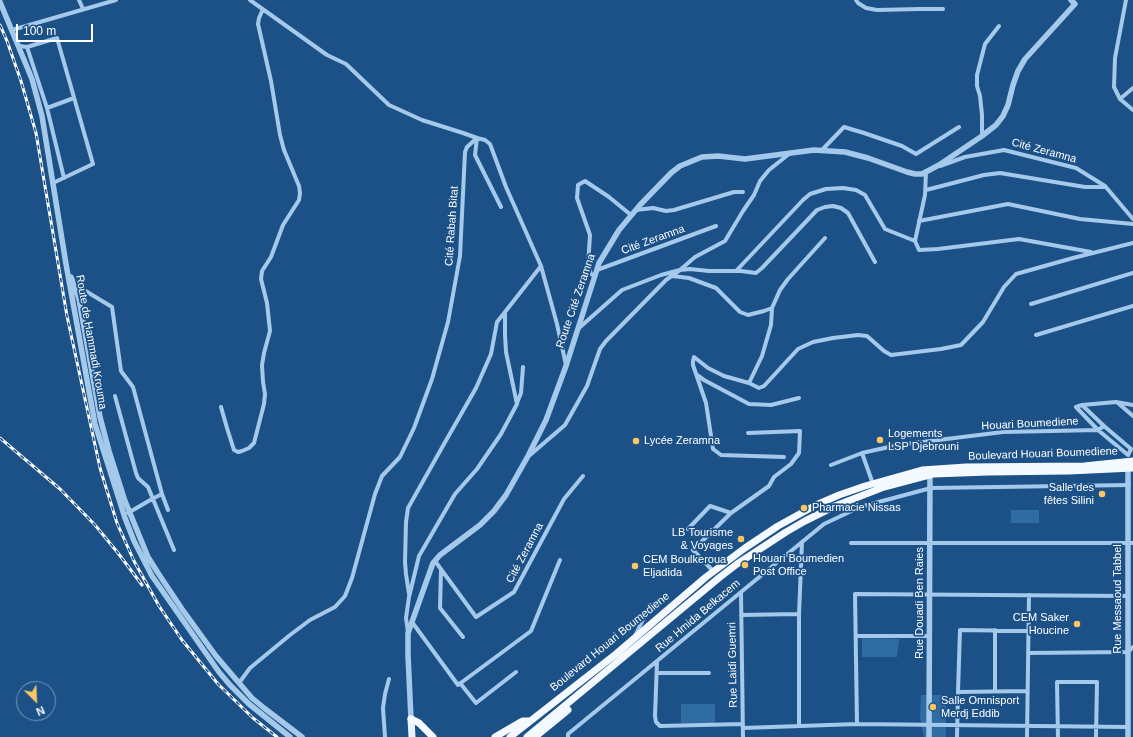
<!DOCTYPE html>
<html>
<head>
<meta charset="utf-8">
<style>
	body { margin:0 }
	#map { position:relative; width:1133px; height:737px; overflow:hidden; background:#1c5187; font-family:Arial,sans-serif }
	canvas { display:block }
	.north { position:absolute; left:16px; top:681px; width:40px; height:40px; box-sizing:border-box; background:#1c5187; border:1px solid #7797b7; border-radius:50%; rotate:156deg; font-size:11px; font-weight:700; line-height:16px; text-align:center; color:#fff }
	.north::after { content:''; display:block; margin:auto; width:14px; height:18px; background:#fbc663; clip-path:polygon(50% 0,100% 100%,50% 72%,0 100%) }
	.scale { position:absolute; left:16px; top:24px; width:77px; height:18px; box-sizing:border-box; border:2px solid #fff; border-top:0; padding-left:5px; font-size:12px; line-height:14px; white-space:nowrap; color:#fff; -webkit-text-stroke:3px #1c5187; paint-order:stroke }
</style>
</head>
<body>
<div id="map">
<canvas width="1133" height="737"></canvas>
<div class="north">N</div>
<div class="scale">100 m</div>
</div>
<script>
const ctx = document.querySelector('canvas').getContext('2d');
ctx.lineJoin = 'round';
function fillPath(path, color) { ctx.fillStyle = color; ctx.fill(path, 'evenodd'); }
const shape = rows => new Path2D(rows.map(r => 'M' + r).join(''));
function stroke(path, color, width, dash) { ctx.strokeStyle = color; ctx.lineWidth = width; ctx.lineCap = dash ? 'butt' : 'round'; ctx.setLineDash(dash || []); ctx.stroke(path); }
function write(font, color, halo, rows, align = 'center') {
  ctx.font = font + ' Arial,sans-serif'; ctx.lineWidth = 3.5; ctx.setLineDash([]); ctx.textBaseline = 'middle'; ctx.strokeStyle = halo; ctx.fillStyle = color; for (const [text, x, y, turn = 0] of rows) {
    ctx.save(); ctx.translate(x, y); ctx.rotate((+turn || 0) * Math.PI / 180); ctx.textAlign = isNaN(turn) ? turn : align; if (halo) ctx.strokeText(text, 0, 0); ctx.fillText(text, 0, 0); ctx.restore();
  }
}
const green = shape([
	[1011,510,1039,510,1039,523,1011,523],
	[862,638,899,639,897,657,862,657],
	[921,695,946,695,946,737,924,737,920,718],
	[681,704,715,704,715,723,681,723]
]);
const minor = shape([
	[79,0,83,9],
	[250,0,327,55,346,64,389,105,422,120,463,133,477,138,475,155,501,207],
	[856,0,858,3,866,8,877,10,920,9,943,9],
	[1126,0,1115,58,1114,87,1120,99,1133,88],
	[12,30,116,0],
	[19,46,27,47,57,38,93,164,53,183],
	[27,47,47,108,64,178],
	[1120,99,1133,110],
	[47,108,74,98],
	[982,136,982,115,980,96,977,86,977,75,985,44,999,26],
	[822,150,844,127,864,133,902,146,916,154,959,127],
	[940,166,965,157,1004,150,1076,168,1105,186,1133,219],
	[926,190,984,175,1000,173,1085,187,1104,187],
	[636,210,653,208,666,211,674,210,734,192,743,192],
	[919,221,1008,204,1080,219,1133,224],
	[915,241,919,250,938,249,1019,239,1091,252],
	[597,270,716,226],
	[736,271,803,200,810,194,826,189,843,188,856,190,865,195,885,229,915,241,925,195,926,172,927,172],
	[595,276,591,274,588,266,590,235,577,198,578,185,585,181,609,197,631,215],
	[672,276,689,278,716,288,740,312,748,315,764,311,772,308,780,290,788,279,825,238],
	[74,284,112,307,121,371,133,387,162,494,152,499,128,513],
	[1031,304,1133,273],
	[772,308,771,325,762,356,749,383,724,376,708,368,694,357,693,361,693,365,706,403,713,449,721,455,784,457],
	[579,328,622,290,661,275,680,270,695,257,725,241,743,211,754,195,760,181,769,170,789,154],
	[1036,335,1133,306],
	[697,375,704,380,749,404,771,405,799,398],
	[749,383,759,388,764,386,798,349,813,342,833,338,858,335,867,336,884,351,891,355,941,349,961,345,983,322,1004,287,1016,274,1073,258,1133,243],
	[115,396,136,473,138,478,148,487,174,550],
	[517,403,521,393,523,367],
	[1118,403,1133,416],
	[1082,405,1104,426,1131,449,1128,455],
	[221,407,227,428,234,450,238,452,242,451,249,448,254,443,264,404,265,394,263,382,262,365,264,353,270,331,267,303,261,279,262,271,271,257,283,225,299,200,300,193,299,186,284,150,280,135,271,81,258,24,259,18,263,9],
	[862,453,873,484],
	[530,455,565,425,587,386,600,349,606,341,666,280,680,270,690,269,709,271,741,271,756,273,762,268,817,210,825,207,833,206,841,208,848,213,875,262],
	[1128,455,1098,430,1076,407,1082,405,1116,402,1133,405],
	[831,465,862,453,898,445,1003,432,1098,430,1104,426],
	[162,494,168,510],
	[688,529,710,506,731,513],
	[851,543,1133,543],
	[435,561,476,617,514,592,564,499,583,476],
	[441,570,440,608,463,637],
	[714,572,693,550,731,513,769,486,774,477,791,464,799,453,800,431,748,433],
	[741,592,743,737],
	[409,594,406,574,405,562,406,522,408,508,444,444,476,388,491,354,497,322,505,312],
	[741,615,799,614,802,542],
	[412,622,458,685,531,631,560,560],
	[408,632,406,618,409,597,419,556,455,494,477,469,501,434,517,404,506,352,505,335,505,312,541,266,557,324,566,365],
	[635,636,649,607],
	[856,636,930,636],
	[1028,653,1128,652,1133,647],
	[657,662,655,716,656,722,660,726,743,724],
	[657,673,709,673],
	[239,683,250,668,290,635,310,620,335,607,345,596,352,578,375,494,382,476,400,457,414,428,432,379,448,322,460,256,465,152,467,147,477,138,485,140,490,144,506,187,541,266],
	[460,683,476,703,516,672],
	[995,691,995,630],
	[1027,691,958,692,960,630,1028,631],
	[857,724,855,594,1128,596],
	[799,726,799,614],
	[743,728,857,724,1128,727],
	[385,737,383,708,385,694,389,679],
	[568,737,568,734,802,542,824,524,860,507,931,488,1129,485],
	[957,737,958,692],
	[1027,737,1029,595],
	[1058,737,1057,682,1097,682,1096,737]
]);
const tertiary = shape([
	[0,2,32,79,42,116,66,264,95,424,125,518,134,541,152,576,219,672,230,685,249,704,290,737],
	[71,277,79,299,100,417,109,451,125,501,148,557,158,573,182,609,216,656,233,676,252,698,264,708,302,737],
	[411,719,408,655,408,633,433,563,440,555,480,525,494,511,506,495,528,456,546,420,566,366,599,263,619,230,640,205,671,173,680,166,702,157,718,156,745,159,814,150,845,152,868,158,907,172,915,174,922,174,939,165,982,136,996,125,1003,116,1008,105,1013,85,1018,71,1025,59,1075,4,1071,0],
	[929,737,930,471],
	[1128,737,1128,465]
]);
const primary = shape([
	[411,719,412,737]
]);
const trunk = shape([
	[411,719,419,723,433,737],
	[495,737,519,723,523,721,530,721],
	[510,737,616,654,706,577,745,548,778,526,816,505,839,495,865,486,922,470,966,467,1084,466,1133,461],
	[527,737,720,577,737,564,786,532,805,521,835,506,884,487,933,474,988,472,1069,471,1133,468],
	[535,737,568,710]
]);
const rail = shape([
	[0,25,7,41,21,81,36,133,67,316,100,468,117,523,134,561,159,606,182,640,218,684,253,718,277,737],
	[0,438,60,489,95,525,118,553,142,585]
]);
const markers = [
	[880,440,4,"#fbc663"],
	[636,441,4,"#fbc663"],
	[1102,494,4,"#fbc663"],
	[804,508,4,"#fbc663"],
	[741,539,4,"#fbc663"],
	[745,565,4,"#fbc663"],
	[635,566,4,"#fbc663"],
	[1077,624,4,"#fbc663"],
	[933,707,4,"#fbc663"]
];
const streetNames = [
	["Cité Zeramna",1044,151,15],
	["Cité Rabah Bitat",452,226,-86],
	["Cité Zeramna",653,240,-20],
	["Route Cité Zeramna",576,301,-71],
	["Route de Hammadi Krouma",91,342,80],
	["Houari Boumediene",1030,424,-3],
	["Boulevard Houari Boumediene",1043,454,-2],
	["Cité Zeramna",525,553,-62],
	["Rue Messaoud Tabbel",1118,599,-90],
	["Rue Douadi Ben Raies",920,603,-90],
	["Rue Hmida Belkacem",698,616,-40],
	["Boulevard Houari Boumediene",610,642,-39],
	["Rue Laidi Guemri",733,665,-91]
];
const poiNames = [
	["Logements",888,434],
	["LSP Djebrouni",888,447],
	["Lycée Zeramna",644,441],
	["Salle des",1094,488,"right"],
	["fêtes Silini",1094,501,"right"],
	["Pharmacie Nissas",812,508],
	["LB Tourisme",733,533,"right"],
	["& Voyages",733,546,"right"],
	["Houari Boumedien",753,559],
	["Post Office",753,572],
	["CEM Boulkeroua",643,560],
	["Eljadida",643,573],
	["CEM Saker",1069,618,"right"],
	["Houcine",1069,631,"right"],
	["Salle Omnisport",941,701],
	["Merdj Eddib",941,714]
];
fillPath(green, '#306ca4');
stroke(minor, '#a5c9eb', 4);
stroke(tertiary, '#a5c9eb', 5.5);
stroke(primary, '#e9f3ff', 7);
stroke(trunk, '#f4f9ff', 7);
stroke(rail, '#fff', 3);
stroke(rail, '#1c5187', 1.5, [4.5]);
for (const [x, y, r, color] of markers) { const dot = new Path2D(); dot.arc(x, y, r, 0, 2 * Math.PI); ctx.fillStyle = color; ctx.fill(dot); stroke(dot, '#1c5187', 1.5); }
write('11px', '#fff', '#1c5187', streetNames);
write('11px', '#fff', '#1c5187', poiNames, 'left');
</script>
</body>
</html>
